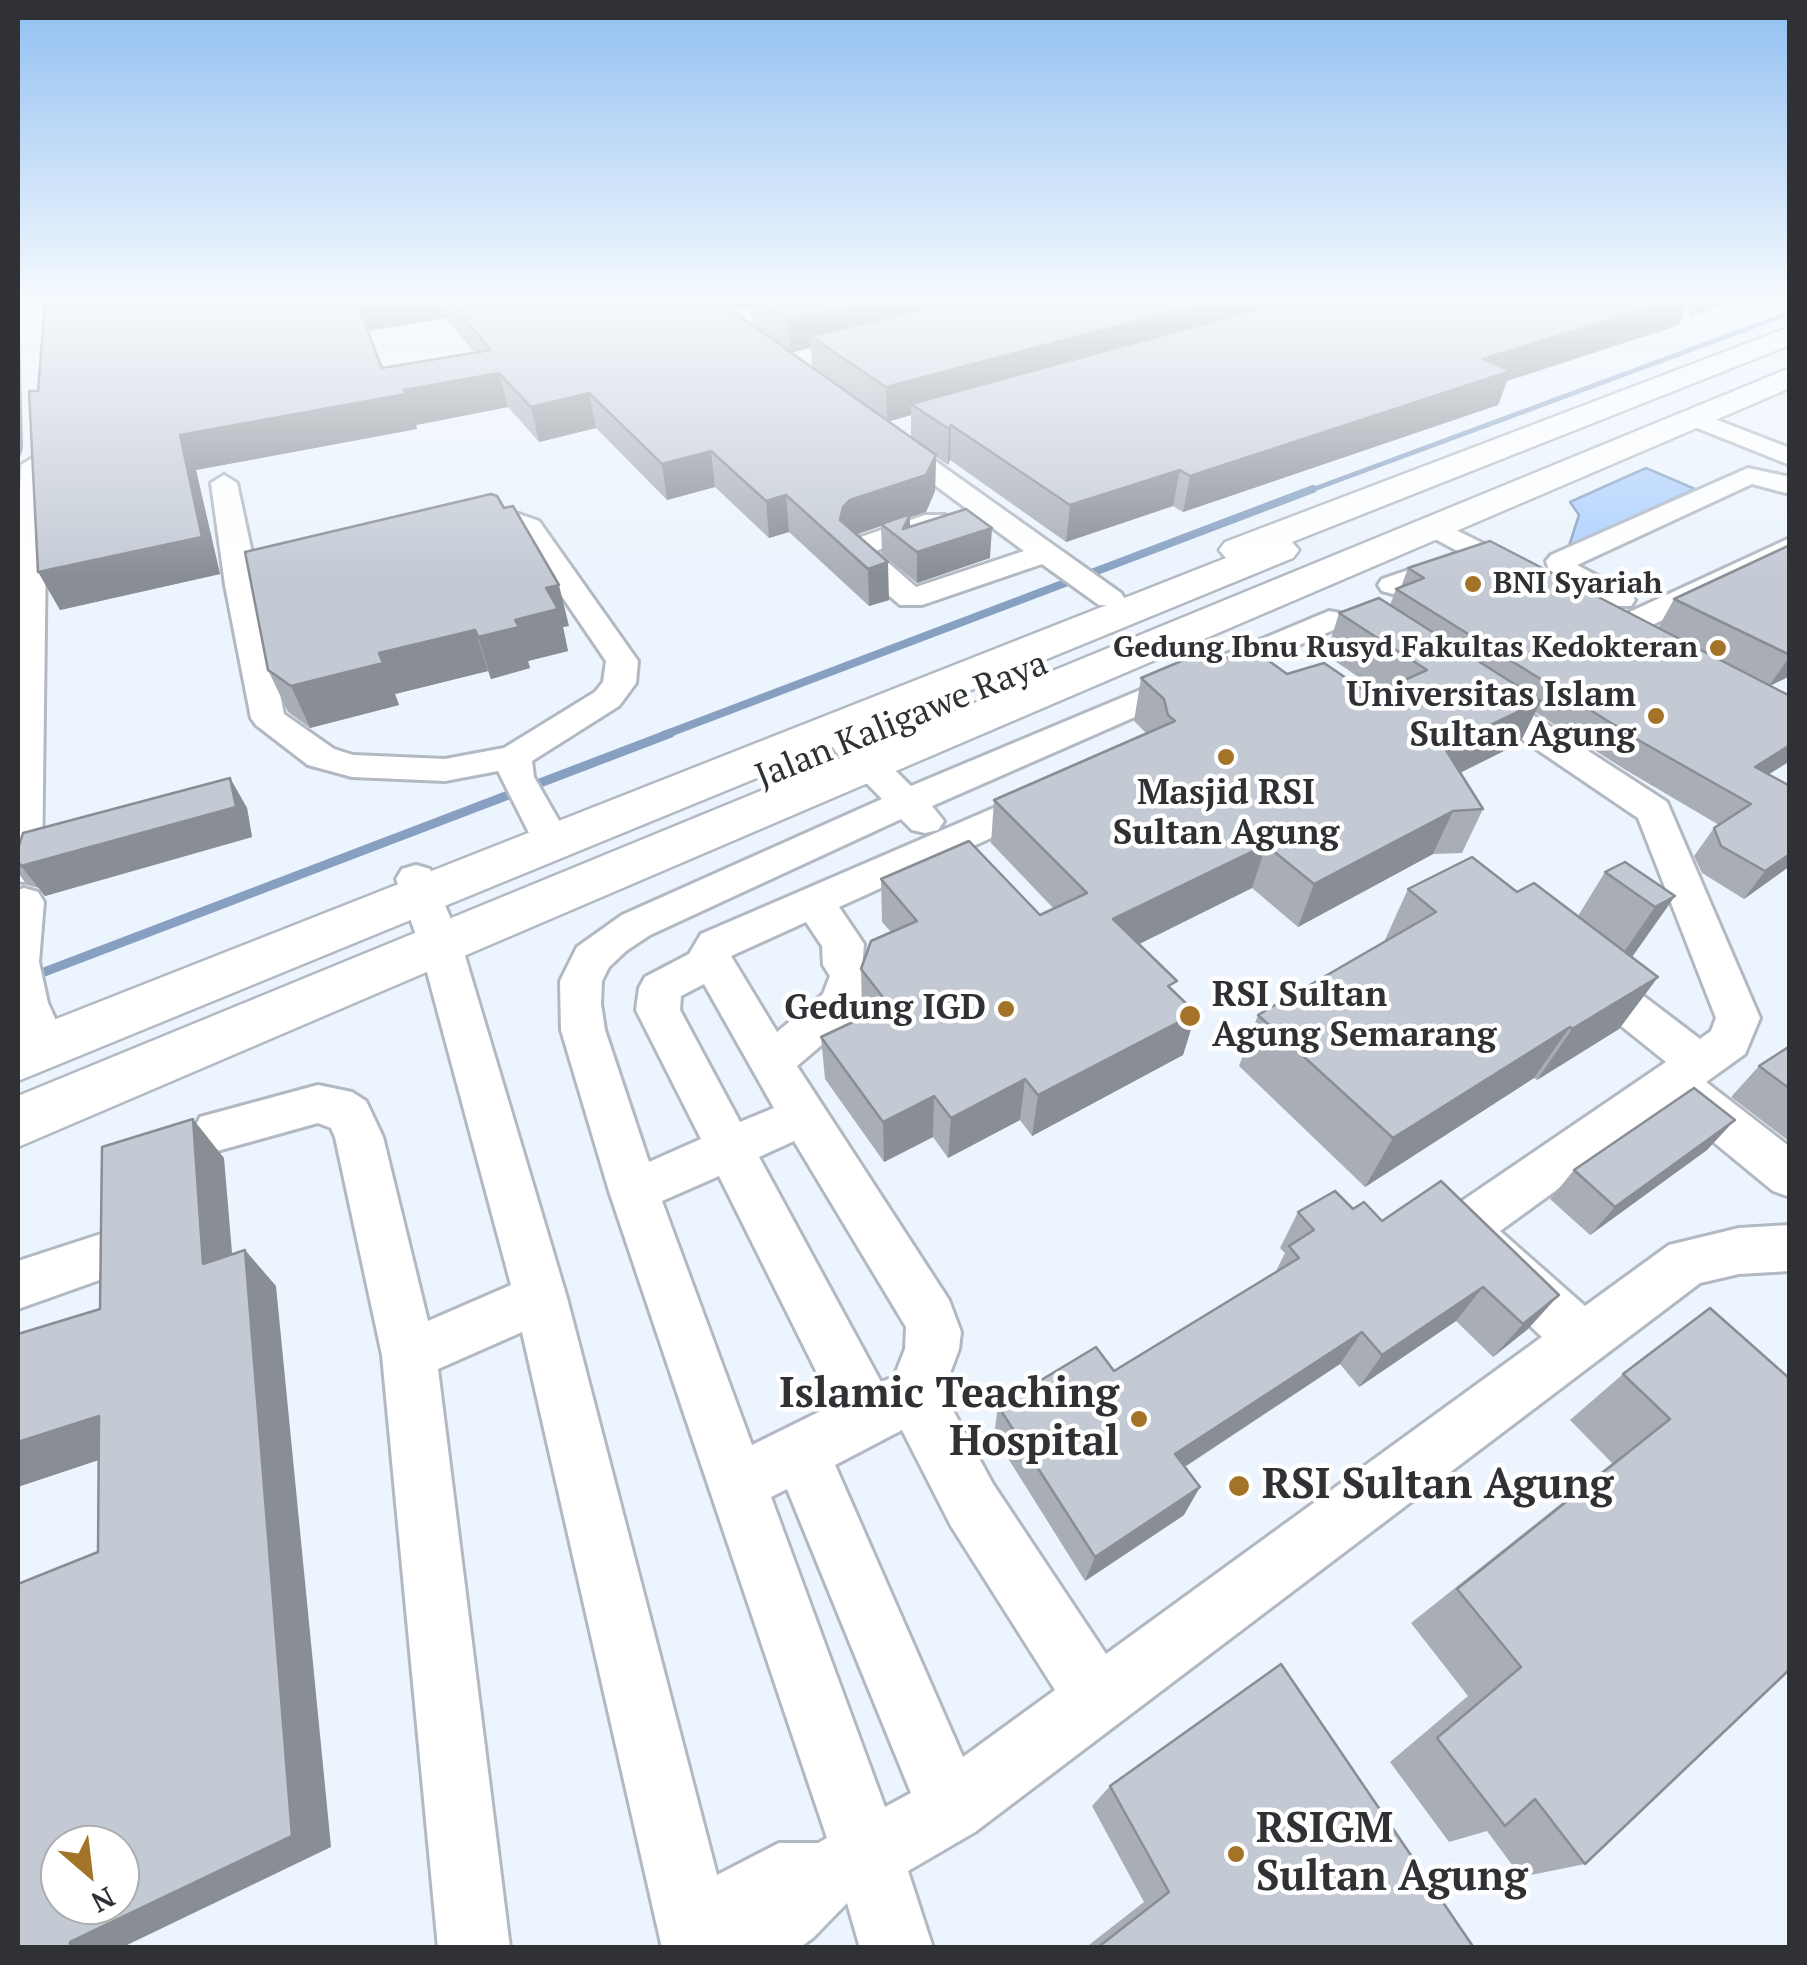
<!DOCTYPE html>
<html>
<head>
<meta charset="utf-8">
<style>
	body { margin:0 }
	#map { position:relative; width:1807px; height:1965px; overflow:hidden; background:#ecf4fd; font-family:"PT Serif",serif }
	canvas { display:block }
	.frame { position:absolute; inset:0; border:20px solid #2f3135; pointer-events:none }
	.north { position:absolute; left:40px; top:1825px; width:100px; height:100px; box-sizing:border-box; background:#fff; border:2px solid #acadae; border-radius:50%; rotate:152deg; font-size:28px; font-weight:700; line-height:40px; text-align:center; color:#2f3135 }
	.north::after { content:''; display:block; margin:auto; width:35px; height:45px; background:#a37427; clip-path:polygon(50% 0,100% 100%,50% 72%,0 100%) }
</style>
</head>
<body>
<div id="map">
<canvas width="1807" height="1965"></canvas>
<div class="frame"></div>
<div class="north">N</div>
</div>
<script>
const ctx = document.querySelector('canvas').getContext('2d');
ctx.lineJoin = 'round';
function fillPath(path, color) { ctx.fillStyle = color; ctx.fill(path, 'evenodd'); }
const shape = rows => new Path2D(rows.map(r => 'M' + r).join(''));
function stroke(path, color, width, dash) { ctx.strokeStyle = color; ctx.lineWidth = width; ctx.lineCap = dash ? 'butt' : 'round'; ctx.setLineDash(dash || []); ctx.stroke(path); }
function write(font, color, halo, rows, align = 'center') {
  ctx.font = font + ' "PT Serif",serif'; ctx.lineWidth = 9; ctx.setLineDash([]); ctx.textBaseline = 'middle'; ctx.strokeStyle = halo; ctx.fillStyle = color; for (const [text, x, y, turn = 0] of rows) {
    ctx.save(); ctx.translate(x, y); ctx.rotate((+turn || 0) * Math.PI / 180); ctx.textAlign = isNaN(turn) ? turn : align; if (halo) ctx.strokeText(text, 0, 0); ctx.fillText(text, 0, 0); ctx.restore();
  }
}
const water = shape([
	[1646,468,1695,489,1569,546,1579,515,1570,502,1646,468]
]);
const streamFar2 = shape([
	[1306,492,1790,313]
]);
const streamFar1 = shape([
	[664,735,1313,489]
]);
const stream = shape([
	[18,982,671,733]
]);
const minor = shape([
	[1691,410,1790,448,1790,465,1682,422,1679,417,1691,410],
	[891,433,900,436,1121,593,1125,599,1121,605,1099,605,1042,564,922,605,900,605,849,561,844,555,852,540,925,515,945,515,949,521,945,527,875,551,916,587,1024,551,882,446,878,441,891,433],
	[34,457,47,465,42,869,37,879,23,882,18,881,18,544,21,465,34,457],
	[1748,468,1790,477,1790,494,1752,484,1577,565,1631,594,1635,600,1631,606,1609,606,1554,576,1549,570,1546,561,1551,555,1748,468],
	[224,475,237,483,256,572,307,560,317,563,322,569,317,575,259,589,284,714,334,749,353,755,445,759,504,748,595,692,603,682,606,661,519,533,502,530,469,538,459,536,455,530,459,524,502,514,519,514,539,521,638,661,636,683,619,706,532,761,534,777,562,826,556,835,543,839,530,835,498,771,445,781,352,777,308,765,256,725,251,718,225,585,211,483,224,475],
	[1432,518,1534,569,1539,575,1534,581,1514,581,1422,532,1418,526,1422,520,1432,518],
	[1790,538,1790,558,1646,628,1663,636,1668,643,1663,650,1641,650,1610,635,1605,628,1610,621,1790,538],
	[1455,554,1465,557,1470,563,1465,569,1393,594,1382,591,1378,585,1382,579,1455,554],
	[1329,611,1340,613,1345,620,1340,627,932,806,944,821,938,830,925,833,912,830,901,819,650,935,626,951,609,967,602,981,601,1004,605,1030,649,1162,701,1139,636,1010,639,988,645,977,689,954,701,934,1031,792,1044,788,1057,792,1062,800,1057,808,839,907,864,944,862,970,869,982,857,1015,797,1066,949,1300,961,1332,959,1349,943,1392,993,1484,1106,1654,1542,1337,1463,1262,1449,1230,1462,1201,1666,1062,1574,988,1568,977,1574,966,1589,961,1604,966,1700,1039,1711,1031,1716,1018,1638,818,1467,702,1462,695,1467,688,1479,685,1491,688,1667,802,1760,1018,1745,1054,1706,1082,1790,1147,1790,1197,1773,1191,1671,1107,1500,1231,1585,1306,1669,1245,1739,1228,1790,1225,1790,1271,1739,1274,1700,1283,975,1832,908,1871,933,1948,860,1948,847,1903,813,1938,799,1948,662,1948,522,1332,438,1369,510,1948,438,1948,382,1355,335,1137,331,1128,318,1123,217,1151,200,1145,193,1131,200,1117,318,1085,352,1092,366,1101,383,1137,428,1321,511,1285,420,946,396,879,402,869,416,865,430,869,462,946,567,1298,717,1875,779,1843,818,1843,827,1838,609,1191,561,1030,560,981,577,947,622,915,882,799,836,752,831,744,836,736,848,733,860,736,911,786,1329,611],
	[806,922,822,946,823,965,830,976,823,994,777,1032,731,956,806,922],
	[704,984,774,1108,740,1122,680,1010,681,996,704,984],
	[794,1141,906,1327,905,1349,894,1377,881,1382,759,1157,794,1141],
	[719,1176,833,1405,752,1445,662,1201,719,1176],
	[902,1430,951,1526,1055,1690,963,1757,835,1465,902,1430],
	[787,1489,911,1793,885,1807,771,1497,787,1489],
	[24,888,38,892,44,902,39,962,48,1003,58,1025,51,1037,36,1042,21,1037,18,1031,18,890,24,888],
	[104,1233,122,1240,130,1256,122,1272,18,1309,18,1261,104,1233]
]);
const highway = shape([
	[1790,327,1790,345,1292,542,1299,550,1293,558,18,1081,18,1034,1226,558,1219,550,1225,542,1790,327],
	[1790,368,1790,388,18,1147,18,1096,1790,368]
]);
const wall = shape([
	[45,301,1735,301,1690,316,1690,310,1686,308,1679,325,1507,381,1498,405,1183,512,1173,506,1066,542,950,460,948,465,936,457,935,491,926,512,910,517,910,526,990,558,917,583,882,554,881,526,856,535,889,600,869,606,789,532,769,538,715,487,667,500,596,428,539,442,508,407,416,425,417,429,196,470,220,574,60,610,38,391],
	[750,307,752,324,732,310],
	[446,318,474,352,382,368,368,331],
	[811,348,812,367,792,352],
	[911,415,911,437,889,421,905,417],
	[1790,545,1790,676,1770,686,1790,761,1768,774,1790,786,1790,866,1744,899,1702,873,1694,856,1714,828,1719,825,1624,769,1535,712,1520,743,1460,773,1483,809,1462,853,1433,854,1298,927,1252,888,1139,944,1174,992,1196,1013,1183,1055,1032,1136,1020,1120,948,1158,933,1137,884,1162,825,1079,821,1037,866,1016,862,1011,861,969,891,932,882,922,881,879,1040,915,1054,909,991,843,994,800,1146,733,1134,721,1141,678,1216,662,1287,674,1371,695,1379,691,1326,655,1339,613,1390,605,1396,589,1401,587,1408,568,1658,628,1674,599],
	[245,552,569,626,563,627,568,651,528,661,530,668,491,679,488,671,395,694,399,705,310,728,288,712,268,670],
	[230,778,247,808,252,837,45,896,39,888,27,885,18,873,18,849],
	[1605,872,1675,896,1632,957,1658,977,1619,1029,1537,1080,1534,1078,1365,1187,1239,1066,1258,1015,1384,942,1408,889,1517,892,1578,916],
	[1790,1046,1790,1142,1731,1097,1759,1066],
	[1707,1150,1590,1235,1550,1199,1574,1170],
	[1441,1181,1528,1329,1493,1357,1456,1321,1359,1387,1340,1364,1185,1467,1184,1515,1085,1581,994,1436,998,1406,1114,1371,1275,1273,1285,1253,1280,1248,1298,1212,1353,1209,1382,1221],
	[1710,1308,1585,1864,1521,1877,1487,1831,1449,1842,1390,1762,1468,1696,1411,1623,1612,1463,1570,1420,1623,1374],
	[1110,1786,1474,1948,1085,1948,1144,1902,1092,1806]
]);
const shadedWall = shape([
	[356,301,441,301,446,318,366,331],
	[729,301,750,301,750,306,730,311],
	[873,301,1006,301,810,336,811,348,790,353,788,320],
	[1213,301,1323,301,911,404,911,415,887,422,886,387],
	[1669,301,1690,301,1679,325,1507,381,1498,405,1183,512,1190,476,1483,359],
	[1697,301,1735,301,1690,316],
	[18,323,20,328,23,448,18,464],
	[499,373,508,407,416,425,417,429,196,470,220,574,60,610,38,572,180,435],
	[589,393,596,428,539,442,531,407],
	[951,425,950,460,948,465,949,429],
	[711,451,715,487,667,500,662,464],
	[936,455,935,491,926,512,910,517,910,544,881,524,881,526,851,536,840,520,843,507,850,500],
	[1180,470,1173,506,1066,542,1070,505],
	[786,495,789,532,769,538,766,501],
	[992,528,990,558,917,583,917,552],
	[888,562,889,600,869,606,868,569],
	[559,585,569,626,563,627,568,651,528,661,530,668,491,679,478,637,546,588],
	[475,630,488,671,395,694,399,705,310,728,291,686,379,653],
	[1790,656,1790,676,1769,686],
	[1541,701,1520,743,1425,790,1444,747],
	[1790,745,1790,761,1736,795,1755,767],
	[230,778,247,808,252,837,45,896,21,866],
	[1453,811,1433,854,1298,927,1314,884],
	[1266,845,1252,888,1105,961,1113,919],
	[1790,854,1790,866,1744,899,1765,871],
	[1675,896,1632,957,1613,968,1655,907],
	[1658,977,1619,1029,1537,1080,1572,1029],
	[1196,1013,1183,1055,1032,1136,1038,1095],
	[1570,1027,1534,1078,1365,1187,1393,1138],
	[1025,1079,1020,1120,948,1158,951,1118],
	[934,1096,933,1137,884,1162,883,1122],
	[193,1119,224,1158,236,1300,203,1264],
	[1735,1120,1707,1150,1590,1235,1615,1207],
	[245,1250,276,1286,331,1847,125,1946,125,1948,70,1948,70,1942],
	[1483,1287,1456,1321,1359,1387,1382,1355],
	[1559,1295,1528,1329,1493,1357,1523,1324],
	[1362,1332,1340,1364,1161,1482,1175,1454],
	[99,1416,141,1446,18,1487,18,1442],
	[1200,1487,1184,1515,1085,1581,1095,1557]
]);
const building = shape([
	[45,301,356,301,382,368,491,350,449,301,718,301,936,455,926,475,850,500,843,507,840,520,888,562,868,569,786,495,766,501,711,451,662,464,589,393,531,407,499,373,404,390,406,394,180,435,202,537,38,572,29,391,38,391,45,301],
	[758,301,873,301,788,320,758,301],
	[957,301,1213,301,886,387,810,336,957,301],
	[1288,301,1669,301,1483,359,1511,371,1190,476,1180,470,1070,505,951,425,949,429,911,404,1288,301],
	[491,494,497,496,504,508,513,506,559,585,546,588,558,609,515,620,519,627,478,637,475,630,379,653,383,663,291,686,268,670,245,552,491,494],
	[966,509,992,528,917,552,881,524,910,514,903,529,966,509],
	[1490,541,1790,696,1790,745,1755,767,1790,786,1790,854,1765,871,1721,846,1714,828,1751,804,1640,741,1396,589,1424,578,1408,568,1490,541],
	[1790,545,1790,655,1674,599,1790,545],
	[1379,598,1541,701,1444,747,1483,809,1453,811,1314,884,1266,845,1113,919,1177,981,1168,986,1196,1013,1038,1095,1025,1079,951,1118,934,1096,883,1122,821,1037,889,1005,861,969,871,941,917,921,881,879,969,841,1040,915,1087,893,994,800,1175,721,1168,715,1164,699,1141,678,1203,652,1216,662,1251,648,1287,674,1324,663,1371,695,1427,670,1339,613,1379,598],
	[230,778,236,807,21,866,18,861,18,849,23,833,230,778],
	[1472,857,1517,892,1534,883,1658,977,1572,1029,1570,1027,1393,1138,1258,1015,1436,912,1408,889,1472,857],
	[1625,862,1675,896,1655,907,1605,872,1625,862],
	[1790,1046,1790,1089,1759,1066,1790,1046],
	[1694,1088,1735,1120,1615,1207,1574,1170,1694,1088],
	[193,1119,203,1264,245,1250,292,1836,70,1942,70,1948,18,1948,18,1584,98,1552,99,1416,18,1442,18,1334,100,1309,102,1147,193,1119],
	[60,1845,120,1845,120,1905,60,1905,60,1845],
	[1441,1181,1559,1295,1523,1324,1483,1287,1382,1355,1362,1332,1175,1454,1200,1487,1095,1557,998,1406,1096,1347,1114,1371,1299,1258,1289,1246,1314,1230,1298,1212,1335,1191,1353,1209,1364,1202,1382,1221,1441,1181],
	[1710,1308,1790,1379,1790,1669,1585,1864,1535,1799,1505,1826,1437,1738,1521,1667,1457,1589,1670,1419,1623,1374,1710,1308],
	[1281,1664,1474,1948,1097,1948,1169,1892,1110,1786,1281,1664]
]);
const markers = [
	[1473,584,10,"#a37427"],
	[1718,648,10,"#a37427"],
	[1656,716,10,"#a37427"],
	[1226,757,10,"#a37427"],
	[1006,1009,10,"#a37427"],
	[1190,1016,12,"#a37427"],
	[1139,1419,10,"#a37427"],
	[1239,1486,12,"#a37427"],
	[1236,1854,10,"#a37427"]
];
const farPoinames = [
	["BNI Syariah",1493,584],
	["Gedung Ibnu Rusyd Fakultas Kedokteran",1698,648,"right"]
];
const poiNames = [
	["Universitas Islam",1636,696],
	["Sultan Agung",1636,736],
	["Masjid RSI",1226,794,"center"],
	["Sultan Agung",1226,834,"center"],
	["RSI Sultan",1212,996,"left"],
	["Agung Semarang",1212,1036,"left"],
	["Gedung IGD",986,1009]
];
const streetNames = [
	["Jalan Kaligawe Raya",902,721,-22]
];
const nearPoinames = [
	["Islamic Teaching",1119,1395,"right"],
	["Hospital",1119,1443,"right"],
	["RSI Sultan Agung",1262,1486],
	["RSIGM",1256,1830],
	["Sultan Agung",1256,1878]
];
fillPath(water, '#add0ff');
stroke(water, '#87a0c2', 2.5);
stroke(streamFar2, '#87a0c2', 5);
stroke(streamFar1, '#87a0c2', 8);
stroke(stream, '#87a0c2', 9);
stroke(minor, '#b2b9c2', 6);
stroke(highway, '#b2b9c2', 5);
fillPath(minor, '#fff');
fillPath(highway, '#fff');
fillPath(wall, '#a9aeb6');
fillPath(shadedWall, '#898d94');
fillPath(building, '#c4cad4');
stroke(building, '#898d94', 2.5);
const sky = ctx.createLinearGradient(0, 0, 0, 576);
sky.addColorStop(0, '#90bff1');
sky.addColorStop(0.52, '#f6fafe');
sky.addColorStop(1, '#f6fafe00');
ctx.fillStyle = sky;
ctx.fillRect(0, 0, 1807, 576);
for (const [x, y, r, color] of markers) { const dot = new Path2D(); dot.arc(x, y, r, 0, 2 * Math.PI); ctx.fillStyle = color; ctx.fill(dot); stroke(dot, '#fff', 4); }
write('bold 30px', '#2f3135', '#fff', farPoinames, 'left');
write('bold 35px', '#2f3135', '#fff', poiNames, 'right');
write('35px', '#2f3135', '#fff', streetNames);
write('bold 42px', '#2f3135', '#fff', nearPoinames, 'left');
</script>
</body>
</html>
